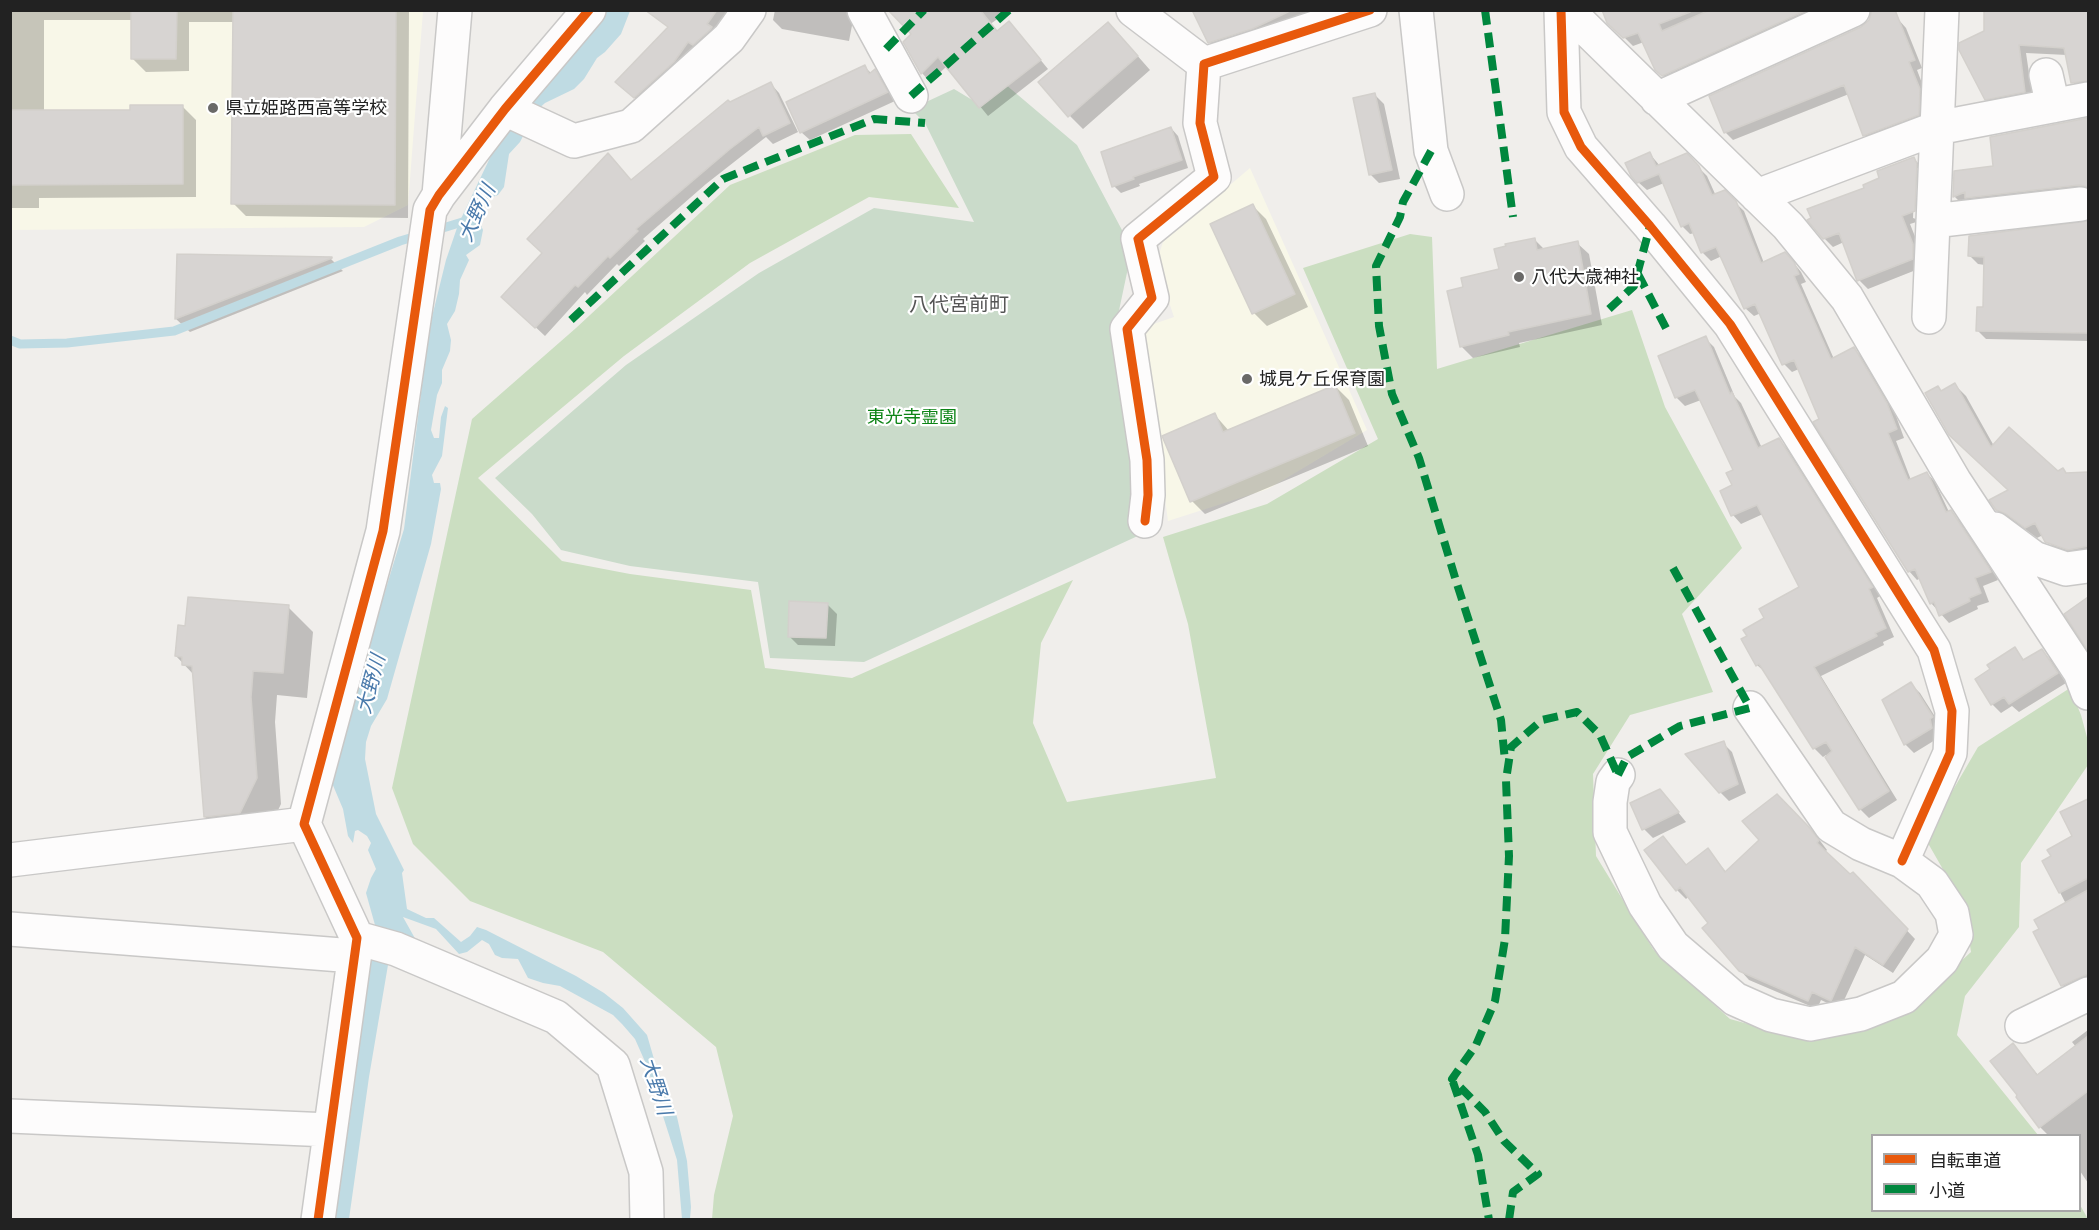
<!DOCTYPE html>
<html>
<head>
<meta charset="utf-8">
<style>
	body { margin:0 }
	#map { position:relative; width:2099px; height:1230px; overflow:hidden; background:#f0eeeb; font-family:Lato,"Noto Sans JP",sans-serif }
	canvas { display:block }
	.frame { position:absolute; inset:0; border:12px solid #222; pointer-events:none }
	.legend { position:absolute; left:1871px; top:1134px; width:210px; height:78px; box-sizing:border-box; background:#fff; border:2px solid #a7a7a7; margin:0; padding:8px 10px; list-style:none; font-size:18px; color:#222 }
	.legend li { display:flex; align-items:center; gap:12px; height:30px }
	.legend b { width:30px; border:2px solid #a7a7a7 }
</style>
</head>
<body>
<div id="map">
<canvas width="2099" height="1230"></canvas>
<div class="frame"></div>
<ul class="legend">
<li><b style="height:8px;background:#e8590c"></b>自転車道</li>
<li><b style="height:8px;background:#00873e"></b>小道</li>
</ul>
</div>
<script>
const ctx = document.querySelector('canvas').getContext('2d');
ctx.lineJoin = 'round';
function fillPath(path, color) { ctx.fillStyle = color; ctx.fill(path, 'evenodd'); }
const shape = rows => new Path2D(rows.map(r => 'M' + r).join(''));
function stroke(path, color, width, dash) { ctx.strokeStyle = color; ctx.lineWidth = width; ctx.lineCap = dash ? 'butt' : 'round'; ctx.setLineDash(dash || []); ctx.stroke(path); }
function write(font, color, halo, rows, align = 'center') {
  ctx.font = font + ' Lato,"Noto Sans JP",sans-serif'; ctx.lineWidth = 4.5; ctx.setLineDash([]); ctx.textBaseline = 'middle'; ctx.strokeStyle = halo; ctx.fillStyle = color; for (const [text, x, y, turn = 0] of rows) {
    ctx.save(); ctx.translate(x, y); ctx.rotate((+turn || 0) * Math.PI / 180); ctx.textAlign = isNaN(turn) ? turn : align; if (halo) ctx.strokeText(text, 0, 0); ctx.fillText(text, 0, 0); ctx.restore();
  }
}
const education = shape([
	[10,11,423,11,408,205,364,227,11,230],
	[1250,168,1367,430,1268,489,1168,521,1142,328,1174,317,1156,263,1163,242]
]);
const forest = shape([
	[911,134,959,208,869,197,750,263,624,356,478,478,562,561,630,574,751,590,765,668,852,678,1073,580,1041,643,1033,723,1067,802,1216,778,1188,624,1163,537,1267,504,1378,439,1303,268,1410,234,1432,237,1437,369,1632,310,1665,407,1742,548,1682,614,1713,692,1630,715,1593,774,1596,856,1653,949,1730,1019,1806,1040,1902,1015,1971,952,1964,906,1925,838,1978,747,2070,688,2081,715,2088,741,2088,765,2021,863,2019,927,1965,996,1957,1035,2038,1135,1872,1136,1872,1210,2080,1210,2080,1205,2088,1219,712,1219,714,1195,733,1116,716,1047,603,952,470,901,413,844,392,788,472,419,576,328,730,185,855,135]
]);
const cemetery = shape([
	[1005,84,1077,145,1132,249,1117,320,1142,534,864,662,770,658,758,582,630,566,561,550,532,514,495,478,626,365,759,273,874,208,974,222,925,123,911,109,954,89,979,104]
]);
const water = shape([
	[603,11,630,11,621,34,605,52,597,58,584,79,574,89,545,103,536,111,520,142,509,154,504,187,498,195,487,199,479,221,483,230,480,245,466,255,469,260,460,280,459,294,455,311,447,324,451,340,450,351,442,370,442,383,437,395,431,430,434,438,439,438,441,417,445,406,448,408,442,456,432,475,434,483,440,483,441,489,431,544,387,699,371,726,366,742,365,759,376,814,404,870,402,873,407,909,426,918,434,918,461,942,470,936,477,927,486,930,576,976,604,993,623,1008,647,1035,656,1066,677,1117,687,1161,691,1207,690,1219,682,1219,677,1160,647,1066,635,1039,622,1024,613,1015,560,986,543,983,528,978,518,959,502,958,495,955,489,944,482,940,467,952,459,954,436,929,403,917,417,942,396,931,389,959,369,1077,349,1219,335,1219,358,1062,375,925,366,893,371,878,376,869,368,850,371,843,367,836,358,830,355,831,353,843,348,836,343,809,332,783,356,687,404,529,429,329,446,260,458,225,507,122]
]);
const shadow = shape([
	[10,10,409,10,408,218,246,216,233,203,235,22,189,22,189,71,146,72,132,58,132,20,44,20,44,112,132,112,182,106,196,120,196,197,39,198,39,208,10,208],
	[676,10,740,10,644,106,626,90,670,28],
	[775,10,855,10,849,41,782,29,773,20],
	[890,10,1010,10,989,25,995,34,1020,35,1048,69,988,116,947,66,930,82,922,73,905,42,913,34],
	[1194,10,1340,10,1217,50,1209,42],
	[1608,10,1834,10,1672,84,1656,69,1644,42,1633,46,1609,22],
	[1986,10,2088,10,2088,90,2081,91,2073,82,2067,55,2026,53,2033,100,1995,107,1987,99],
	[1898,19,1906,28,1922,68,1917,70,1928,99,1927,123,1873,143,1865,135,1849,94,1733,140,1725,132,1711,97,1865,25],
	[1121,37,1150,70,1083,129,1070,116],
	[865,67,872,74,875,71,883,80,895,101,810,140,801,132],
	[771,84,779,93,798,132,773,144,766,137,706,184,643,239,645,241,619,266,617,264,587,295,585,292,545,336,512,305,632,182,730,104],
	[1375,95,1384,104,1400,179,1379,183,1370,174],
	[2088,120,2088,193,1963,205,1954,196,1995,167,1992,138],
	[1171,128,1178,136,1188,168,1139,184,1140,186,1121,193,1114,186],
	[1650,154,1660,166,1686,155,1707,176,1716,196,1724,192,1744,211,1764,263,1793,262,1801,272,1806,282,1801,284,1834,359,1854,349,1862,357,1895,413,1904,438,1896,441,1911,480,1927,473,1935,482,1949,512,1959,520,1997,578,1998,580,1983,586,1989,602,1977,606,1978,609,1949,623,1931,603,1921,578,1917,580,1909,571,1821,420,1799,369,1792,372,1784,364,1761,313,1754,316,1745,308,1722,256,1711,261,1703,253,1695,233,1690,234,1682,226,1664,183,1647,190,1638,182],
	[1914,159,1922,167,1923,220,1910,224,1922,254,1921,268,1868,289,1859,280,1844,242,1833,247,1824,238,1866,189],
	[1915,168,1918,168,1916,219,1913,218],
	[1253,206,1266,219,1308,307,1267,326,1254,313],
	[2088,222,2088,341,1986,339,1978,331,1985,309,1985,265,1978,264,1970,256],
	[1534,239,1545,250,1577,243,1589,254,1602,325,1519,343,1520,347,1473,358,1461,346,1465,288,1501,271],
	[178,256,331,259,343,271,190,332,176,319],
	[1705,338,1714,347,1735,397,1741,403,1762,448,1779,440,1788,449,1880,596,1877,598,1894,637,1883,642,1884,645,1821,676,1897,800,1869,818,1860,809,1826,755,1823,757,1814,748,1766,673,1757,665,1766,619,1801,587,1763,514,1741,524,1733,515,1722,491,1734,486,1735,471,1701,400,1685,406,1676,397],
	[1955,385,1966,396,1994,446,2058,473,2088,473,2088,559,2058,552,2043,535,2037,538,2018,524,2009,521,1997,510,2010,491,1942,392],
	[1335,386,1349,400,1368,446,1205,514,1192,501,1215,415,1229,431],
	[2087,600,2088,602,2088,648,2066,614],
	[828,605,837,614,835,646,798,645,789,636],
	[288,607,313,632,307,698,277,695,275,722,281,804,265,837,230,842,205,817,194,675,176,656,186,628],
	[2015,649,2025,661,2042,651,2051,660,2066,683,2019,712,2012,706,2001,713,1992,704,1992,670],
	[1911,684,1920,693,1941,726,1940,737,1914,753,1905,744,1884,700],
	[1723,743,1732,752,1746,793,1729,801,1720,792],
	[1660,790,1686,822,1653,838,1644,829],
	[1777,796,1818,838,1827,850,1825,852,1850,876,1853,874,1915,939,1893,973,1865,955,1840,1009,1821,1000,1817,1009,1749,980,1740,970,1710,923,1689,896,1686,899,1677,890,1687,866,1708,850,1727,873,1761,840],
	[2088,829,2088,986,2071,994,2063,985,2066,904,2044,861,2053,857,2049,850],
	[2088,1030,2088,1183,2080,1171,2080,1136,2049,1136,2040,1127,2013,1045,2038,1075,2076,1047,2072,1042]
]);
const stream = shape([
	[433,231,469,220],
	[10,340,20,344,67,343,174,331,400,241,420,235],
	[352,1096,364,1017]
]);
const building = shape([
	[131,10,177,10,176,59,131,59,131,10],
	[233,10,396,10,395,205,231,204,233,10],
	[645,10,717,10,707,24,712,27,710,30,693,45,688,42,674,62,634,98,615,82,668,27,645,10],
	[888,10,980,10,997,31,1009,21,1041,60,979,108,938,57,921,74,903,42,911,34,888,10],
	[1192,10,1292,10,1252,29,1208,43,1192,10],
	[1602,10,1690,10,1690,12,1659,24,1662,31,1710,10,1807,10,1662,76,1655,70,1638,33,1623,38,1607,23,1602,10],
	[1872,10,1895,10,1915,60,1909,62,1920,89,1919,115,1863,136,1844,85,1724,133,1709,96,1861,27,1869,20,1872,10],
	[1984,10,2088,10,2088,81,2071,83,2064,48,2019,45,2025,92,1985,100,1959,50,1959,43,1984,31,1984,10],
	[1108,22,1138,56,1068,117,1038,82,1108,22],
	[865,65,869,74,875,69,888,92,800,133,786,102,865,65],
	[771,82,790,123,763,136,759,127,730,149,636,229,638,231,610,258,608,256,578,287,575,285,535,328,501,297,542,253,527,239,608,153,631,180,728,100,730,102,771,82],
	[1375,93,1392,170,1369,175,1353,98,1375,93],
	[130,105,183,105,183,184,10,185,10,110,130,110,130,105],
	[2088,118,2088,187,2079,185,1965,198,1965,192,1953,197,1954,171,1993,166,1990,137,2088,118],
	[1171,127,1182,160,1133,177,1134,179,1112,187,1101,152,1171,127],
	[1650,152,1656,166,1687,153,1699,166,1712,195,1725,190,1736,201,1761,263,1785,252,1794,262,1799,274,1794,276,1831,359,1854,347,1887,403,1897,429,1888,433,1908,480,1927,472,1946,512,1951,510,1989,568,1991,572,1975,578,1981,593,1969,598,1970,601,1939,616,1934,602,1930,604,1915,569,1908,572,1813,422,1819,419,1794,360,1782,365,1755,304,1744,309,1716,247,1701,253,1689,223,1681,227,1659,174,1637,183,1631,176,1625,163,1650,152],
	[1914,157,1917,164,1915,211,1902,216,1913,244,1913,259,1857,281,1839,233,1823,239,1807,220,1811,218,1807,209,1864,188,1863,185,1879,178,1877,171,1914,157],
	[1253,204,1295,294,1252,314,1210,224,1253,204],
	[2088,221,2088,333,1976,331,1977,307,1983,307,1984,257,1968,256,1969,236,2088,221],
	[1535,238,1537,250,1578,241,1591,314,1508,332,1509,335,1460,347,1447,291,1463,287,1461,278,1499,269,1494,249,1506,246,1505,244,1535,238],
	[177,254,332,257,332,258,175,319,177,254],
	[1706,336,1730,394,1732,392,1758,448,1779,438,1873,587,1869,589,1886,628,1875,633,1877,636,1814,667,1889,791,1859,810,1825,757,1832,751,1826,742,1813,749,1759,664,1756,666,1741,639,1747,636,1743,630,1764,618,1759,609,1799,587,1757,505,1731,516,1720,491,1732,485,1726,473,1733,470,1695,390,1675,398,1658,356,1706,336],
	[1955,383,1991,447,2009,427,2058,471,2063,468,2066,473,2088,472,2088,546,2068,550,2045,542,2035,523,2025,528,2006,514,1996,510,1989,500,2008,490,1949,435,1925,393,1938,386,1941,391,1955,383],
	[1335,385,1355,433,1190,502,1162,436,1215,413,1223,432,1335,385],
	[188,597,289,605,283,673,253,671,251,697,257,778,240,813,204,817,192,666,182,665,182,657,175,656,178,625,185,626,188,597],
	[2088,597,2088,651,2064,614,2088,597],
	[789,601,828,603,826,638,788,637,789,601],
	[2015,647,2023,660,2042,649,2058,673,2009,704,2004,697,1991,705,1975,679,1990,669,1987,665,2015,647],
	[1911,682,1933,717,1930,719,1932,728,1904,745,1882,700,1911,682],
	[1724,741,1738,784,1719,793,1685,754,1724,741],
	[1660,789,1679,812,1642,830,1630,803,1660,789],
	[1777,794,1809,827,1819,840,1817,843,1850,874,1853,872,1908,929,1883,965,1855,947,1831,1001,1812,992,1808,1001,1739,971,1702,928,1708,923,1680,887,1676,891,1644,850,1663,836,1686,865,1708,848,1725,872,1759,840,1742,821,1777,794],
	[2088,799,2088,878,2059,893,2042,861,2051,856,2047,850,2072,836,2060,812,2088,799],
	[2088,890,2088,974,2061,986,2033,932,2039,929,2034,920,2088,890],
	[2088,1036,2088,1091,2039,1128,2016,1097,2017,1095,1990,1061,2013,1043,2037,1075,2088,1036]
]);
const street = shape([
	[864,10,911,96],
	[1133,10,1204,64],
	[1416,10,1431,151,1447,194],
	[1561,10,1564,112,1581,147,1650,226,1730,324,1934,650,1952,711,1950,753,1902,861],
	[1567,10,1788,226,1847,298,1955,482,2080,672,2088,693],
	[2046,75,2053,106],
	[1657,99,1853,10],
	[505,109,574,141,631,126,729,38,749,10],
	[439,195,455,10],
	[1757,196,1937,128,2088,99],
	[1933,221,2081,204],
	[1929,317,1942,10],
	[1145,521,1148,495,1147,460,1127,329,1152,298,1138,239,1214,177,1200,123,1204,64,1370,10],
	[1995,529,2034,558,2066,569,2088,566],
	[1618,775,1613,782,1610,802,1610,832,1645,905,1673,946,1735,999,1771,1015,1810,1024,1861,1014,1904,997,1942,960,1956,935,1952,913,1932,883,1902,861,1861,844,1831,826,1750,708],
	[10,860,304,824],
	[10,929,354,956],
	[357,938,396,949,556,1017,613,1065,646,1172,647,1220],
	[2022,1026,2088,994],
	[10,1116,329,1130],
	[318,1220,357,938,304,824,383,531,430,210,439,195,505,109,589,10]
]);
const quiet = shape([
	[1485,10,1513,217],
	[886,49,924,10],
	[911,96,1009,10],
	[1431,151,1403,202,1400,217,1376,266,1379,326,1392,394,1419,458,1457,584,1501,720,1505,761],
	[1638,274,1668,332],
	[1609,309,1634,286,1650,226],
	[571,320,723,179,874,119,925,123],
	[1618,775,1627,757,1680,726,1750,708,1673,568],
	[1453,1082,1478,1155,1489,1220],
	[1509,1220,1513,1192,1538,1174,1504,1141,1485,1112,1452,1079,1476,1045,1495,1001,1505,939,1509,856,1506,780,1511,747,1542,720,1577,712,1600,735,1618,775]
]);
const cycleway = shape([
	[1561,10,1564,112,1581,147,1650,226,1730,324,1934,650,1952,711,1950,753,1902,861],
	[1145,521,1148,495,1147,460,1127,329,1152,298,1138,239,1214,177,1200,123,1204,64,1370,10],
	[318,1220,357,938,304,824,383,531,430,210,439,195,505,109,589,10]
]);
const markers = [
	[213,108,6,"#6a6968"],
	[1519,277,6,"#6a6968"],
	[1247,379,6,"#6a6968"]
];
const poiNames = [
	["県立姫路西高等学校",225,108],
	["八代大歳神社",1531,277],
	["城見ケ丘保育園",1259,379]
];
const parkNames = [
	["東光寺霊園",912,417]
];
const waterNames = [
	["大野川",477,213,-65],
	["大野川",371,684,-75],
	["大野川",656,1086,72]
];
const neighbourhoodNames = [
	["八代宮前町",959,305]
];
fillPath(education, '#f8f7e8');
fillPath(forest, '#cbdec1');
fillPath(cemetery, '#cadbca');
fillPath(water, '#bfdbe3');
fillPath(shadow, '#0003');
stroke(stream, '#bfdbe3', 9);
fillPath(building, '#d7d4d2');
stroke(building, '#d3d0cc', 1.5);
stroke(street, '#c9c8c7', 36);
stroke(street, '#fdfcfc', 33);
stroke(quiet, '#00873e', 8, [15, 8]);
stroke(cycleway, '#e8590c', 9);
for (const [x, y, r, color] of markers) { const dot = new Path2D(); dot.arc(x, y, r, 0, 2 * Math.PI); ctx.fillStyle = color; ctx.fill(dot); stroke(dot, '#fff', 2); }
write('18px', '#222', '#fff', poiNames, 'left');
write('18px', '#0c8416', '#fff', parkNames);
write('italic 20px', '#4a7aab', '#fff', waterNames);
write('20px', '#555', '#fff', neighbourhoodNames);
</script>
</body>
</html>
